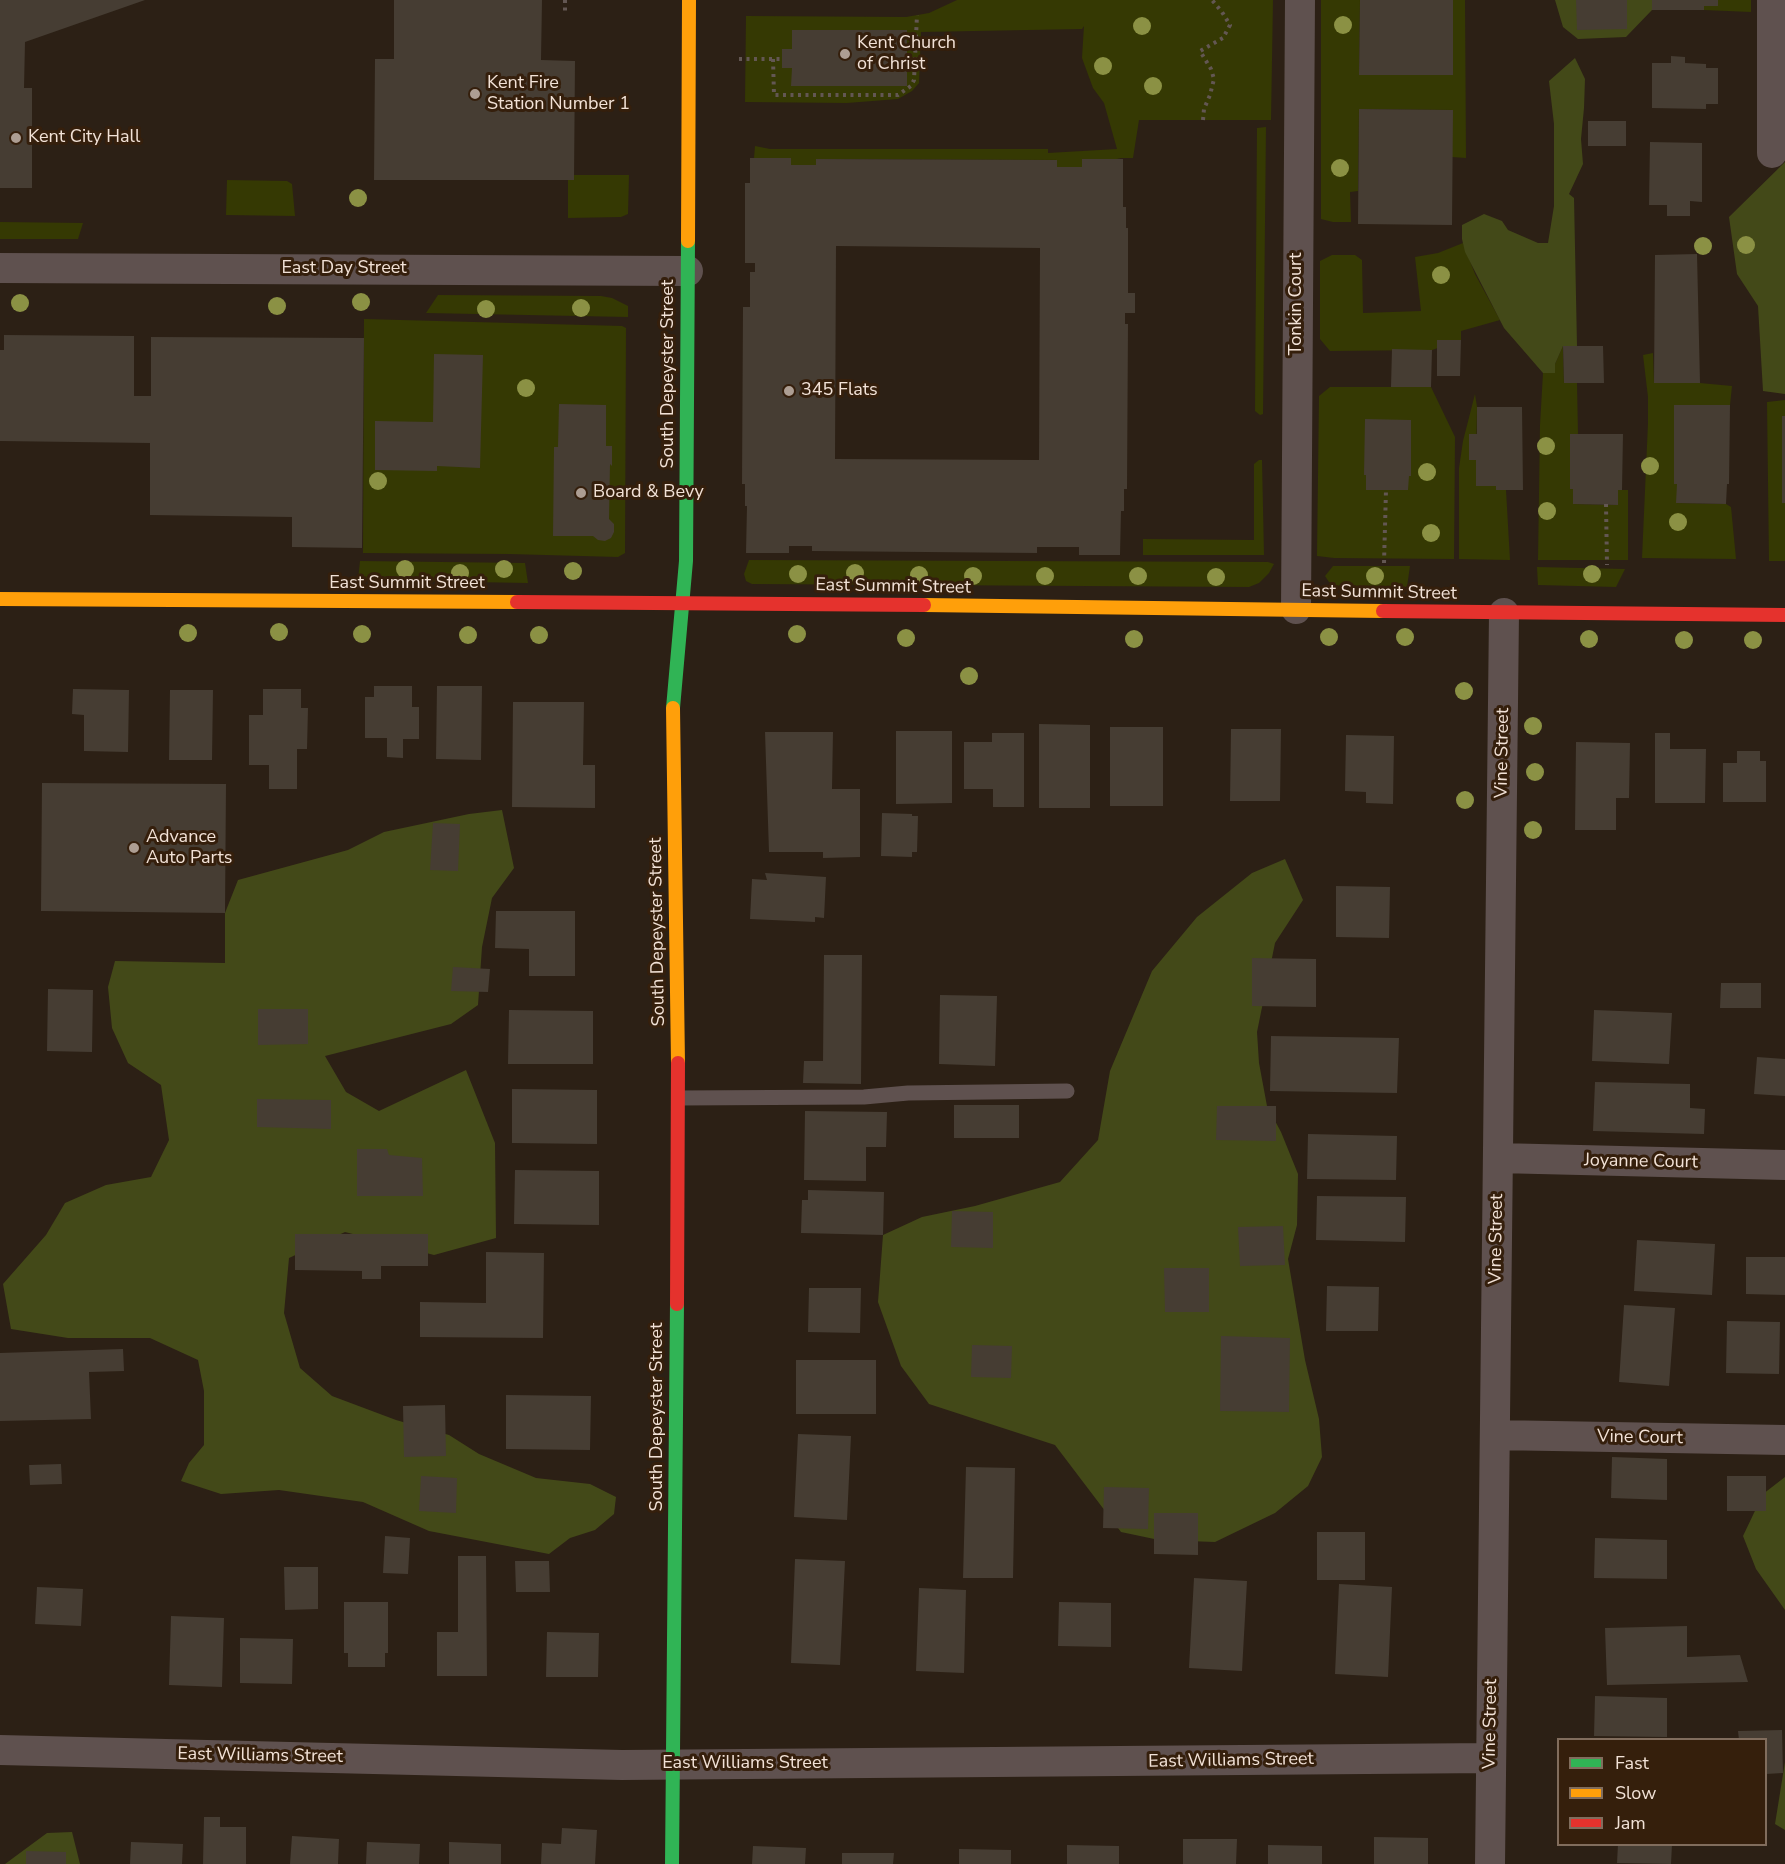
<!DOCTYPE html>
<html>
<head>
<meta charset="utf-8">
<style>
	body { margin:0 }
	#map { position:relative; width:1785px; height:1864px; overflow:hidden; background:#2c2015; font-family:"Nunito Sans",sans-serif }
	canvas { display:block }
	.legend { position:absolute; left:1557px; top:1738px; width:210px; height:108px; box-sizing:border-box; background:#351f0c; border:2px solid #816d5d; margin:0; padding:8px 10px; list-style:none; font-size:18px; color:#f2e2d7 }
	.legend li { display:flex; align-items:center; gap:12px; height:30px }
	.legend b { width:30px; border:2px solid #816d5d }
</style>
</head>
<body>
<div id="map">
<canvas width="1785" height="1864"></canvas>
<ul class="legend">
<li><b style="height:8px;background:#30b455"></b>Fast</li>
<li><b style="height:8px;background:#ff9f0a"></b>Slow</li>
<li><b style="height:8px;background:#e5322d"></b>Jam</li>
</ul>
</div>
<script>
const ctx = document.querySelector('canvas').getContext('2d');
ctx.lineJoin = 'round';
function fillPath(path, color) { ctx.fillStyle = color; ctx.fill(path, 'evenodd'); }
const shape = rows => new Path2D(rows.map(r => 'M' + r).join(''));
function stroke(path, color, width, dash) { ctx.strokeStyle = color; ctx.lineWidth = width; ctx.lineCap = dash ? 'butt' : 'round'; ctx.setLineDash(dash || []); ctx.stroke(path); }
function write(font, color, halo, rows, align = 'center') {
  ctx.font = font + ' "Nunito Sans",sans-serif'; ctx.lineWidth = 6; ctx.setLineDash([]); ctx.textBaseline = 'middle'; ctx.strokeStyle = halo; ctx.fillStyle = color; for (const [text, x, y, turn = 0] of rows) {
    ctx.save(); ctx.translate(x, y); ctx.rotate((+turn || 0) * Math.PI / 180); ctx.textAlign = isNaN(turn) ? turn : align; if (halo) ctx.strokeText(text, 0, 0); ctx.fillText(text, 0, 0); ctx.restore();
  }
}
const green = shape([
	[957,0,1273,0,1271,120,1139,120,1133,158,1121,158,1082,167,1057,167,1057,160,816,159,816,165,791,165,791,158,754,158,755,146,770,149,1048,149,1048,153,1117,149,1104,103,1093,88,1082,58,1084,26,1082,29,921,32,919,83,912,91,898,99,847,103,745,102,746,16,906,17,929,13],
	[1321,0,1360,0,1359,75,1452,75,1453,0,1465,0,1466,158,1452,157,1452,110,1359,109,1358,191,1350,192,1351,222,1333,222,1321,219],
	[1718,0,1751,0,1751,12,1704,10,1704,6,1718,6],
	[1266,127,1263,414,1260,415,1255,411,1257,128],
	[574,175,629,175,628,214,621,217,568,218,568,180,574,180],
	[227,180,287,181,292,184,295,216,226,215],
	[0,222,83,223,78,239,0,239],
	[1463,243,1475,274,1500,320,1461,331,1461,340,1432,350,1330,351,1320,339,1320,261,1332,255,1355,255,1362,260,1363,313,1421,311,1415,257,1438,253],
	[438,295,601,296,612,298,628,306,628,317,426,313],
	[364,319,622,326,626,328,625,553,618,557,509,554,363,553],
	[1563,346,1564,383,1577,383,1578,434,1570,434,1570,489,1573,489,1573,504,1618,505,1618,490,1628,490,1628,560,1538,560,1540,425,1543,373,1555,373,1555,364],
	[1653,353,1654,383,1700,383,1732,386,1730,405,1674,405,1674,483,1677,484,1677,503,1726,504,1731,507,1736,559,1642,558,1648,423,1648,397,1643,355],
	[1330,387,1431,387,1455,437,1454,559,1334,558,1317,556,1319,396],
	[1475,394,1477,407,1476,460,1496,486,1496,490,1506,490,1510,560,1459,559,1459,468,1463,441],
	[1785,400,1785,561,1769,561,1767,402],
	[1259,460,1262,460,1264,555,1143,555,1143,539,1254,540,1254,464],
	[749,560,1268,562,1274,564,1269,573,1259,583,1249,587,752,584,746,581,744,574],
	[360,561,525,563,528,583,358,580],
	[1333,566,1410,566,1407,587,1362,589,1334,585,1329,582,1325,576],
	[1537,567,1625,569,1616,587,1538,585]
]);
const forest = shape([
	[1555,0,1652,0,1652,10,1626,37,1578,39,1563,27],
	[1575,58,1585,79,1584,108,1581,139,1583,164,1569,194,1574,198,1577,346,1563,346,1555,364,1555,373,1543,373,1504,328,1465,252,1462,239,1462,225,1484,214,1502,221,1508,230,1538,243,1548,243,1554,206,1554,124,1549,81],
	[1785,162,1785,394,1763,391,1758,306,1737,274,1729,217],
	[502,810,514,868,492,898,482,947,478,1005,451,1024,325,1056,346,1092,379,1111,466,1070,495,1143,496,1238,434,1255,345,1232,289,1258,284,1313,300,1368,332,1396,396,1420,449,1435,479,1454,536,1478,590,1484,616,1497,614,1514,595,1530,570,1538,549,1554,429,1531,363,1502,279,1490,221,1494,181,1481,189,1463,204,1445,204,1391,198,1360,150,1338,68,1338,11,1329,3,1284,46,1235,65,1203,106,1185,151,1177,169,1140,161,1085,128,1063,112,1028,108,987,115,961,225,963,225,913,238,880,348,850,384,832,469,814],
	[1285,859,1303,900,1275,943,1257,1032,1259,1063,1267,1106,1281,1132,1298,1174,1297,1225,1288,1259,1305,1360,1319,1419,1322,1457,1308,1486,1275,1513,1215,1542,1159,1540,1121,1532,1055,1445,929,1404,901,1366,878,1302,883,1235,922,1217,975,1206,1060,1182,1098,1140,1110,1071,1152,971,1197,917,1252,873],
	[1785,1477,1785,1610,1756,1569,1743,1536,1763,1494],
	[1785,1762,1785,1830,1775,1824],
	[72,1832,80,1864,5,1864,47,1833]
]);
const building = shape([
	[0,0,145,0,25,42,24,88,32,88,32,188,0,188],
	[394,0,542,0,541,60,575,61,574,180,374,180,375,59,394,59],
	[1360,0,1453,0,1453,75,1359,75],
	[1576,0,1627,0,1627,29,1577,30],
	[1652,0,1718,0,1718,6,1704,6,1704,10,1652,10],
	[792,30,907,30,907,86,791,86,792,68,782,68,782,49,792,49],
	[1671,56,1685,57,1685,63,1706,64,1706,68,1718,68,1718,104,1706,104,1706,109,1652,108,1652,63,1671,63],
	[1359,109,1453,110,1452,225,1358,224],
	[1588,121,1626,121,1626,146,1588,146],
	[1650,142,1702,143,1702,202,1690,201,1690,216,1667,216,1667,205,1649,205],
	[750,158,791,158,791,165,816,165,816,159,1057,160,1057,167,1082,167,1082,159,1123,159,1123,207,1126,207,1126,228,1128,228,1128,293,1135,293,1135,313,1125,313,1125,324,1128,324,1127,489,1124,489,1124,511,1121,511,1120,555,1079,555,1079,547,1037,547,1037,553,812,551,812,546,789,546,789,553,746,553,747,506,745,506,745,484,742,484,743,307,750,307,750,272,755,272,755,263,745,263,745,183,750,183],
	[836,246,1040,248,1039,460,835,459],
	[1697,254,1700,383,1654,383,1655,255],
	[4,335,134,336,134,396,151,396,151,337,364,338,362,548,292,547,292,517,150,515,150,443,0,441,0,350,4,350],
	[1437,340,1461,340,1460,376,1437,376],
	[1563,346,1603,346,1604,383,1564,383],
	[1392,349,1432,350,1431,387,1391,387],
	[434,354,483,355,480,468,437,466,437,471,375,470,375,421,433,422],
	[559,404,606,405,606,446,612,446,612,466,610,464,609,519,614,524,614,532,611,538,605,541,598,540,593,536,553,536,554,447,558,447],
	[1674,405,1730,405,1729,484,1727,484,1726,504,1676,503,1677,484,1674,484],
	[1477,407,1522,407,1523,490,1496,490,1496,486,1476,486,1476,460,1469,460,1469,434,1477,434],
	[1782,416,1785,416,1785,503,1782,503],
	[1365,419,1411,420,1411,476,1409,476,1408,490,1366,490,1366,475,1364,475],
	[1570,434,1623,434,1622,490,1618,490,1618,505,1573,504,1573,489,1570,489],
	[374,686,412,686,412,707,419,707,419,739,403,739,403,758,387,757,387,738,365,738,365,697,374,697],
	[437,686,482,686,481,760,436,759],
	[73,689,129,690,128,752,84,751,84,715,72,714],
	[263,689,301,689,301,708,308,708,307,749,297,749,297,789,269,789,269,765,249,765,249,715,263,715],
	[170,690,213,690,212,760,169,760],
	[513,702,584,702,583,765,595,765,595,808,512,807],
	[1039,724,1090,725,1090,808,1039,808],
	[1110,727,1163,727,1163,806,1110,806],
	[1231,729,1281,729,1280,801,1230,801],
	[896,731,952,731,952,803,896,804],
	[765,732,833,732,832,789,860,789,860,857,823,858,823,852,769,852],
	[992,733,1024,733,1024,807,993,807,993,789,964,789,964,742,992,742],
	[1655,733,1670,733,1670,749,1706,749,1705,803,1655,803],
	[1346,735,1394,736,1393,804,1366,803,1366,792,1345,791],
	[1576,742,1630,743,1629,798,1616,798,1616,830,1575,830],
	[1737,751,1760,751,1760,761,1766,761,1766,802,1723,802,1723,763,1737,763],
	[42,783,226,784,225,913,41,911],
	[882,813,912,814,912,816,918,816,917,852,912,852,912,857,881,856],
	[433,823,460,824,458,871,430,870],
	[765,873,826,877,824,918,815,917,815,922,750,919,752,879,767,880],
	[1336,886,1390,887,1389,938,1336,937],
	[496,911,575,911,575,976,529,976,529,949,495,948],
	[824,955,862,955,861,1084,803,1083,804,1061,823,1061],
	[1252,958,1316,959,1316,1007,1252,1006],
	[453,967,490,969,488,992,451,991],
	[1721,983,1761,983,1761,1008,1720,1008],
	[48,989,93,990,92,1052,47,1051],
	[940,995,997,996,995,1066,939,1064],
	[258,1009,308,1009,308,1044,258,1045],
	[509,1010,593,1011,593,1064,508,1064],
	[1594,1010,1672,1013,1669,1064,1592,1061],
	[1271,1036,1399,1038,1397,1093,1270,1091],
	[1757,1057,1785,1059,1785,1096,1754,1094],
	[1595,1082,1690,1084,1690,1108,1705,1109,1704,1134,1593,1131],
	[512,1089,597,1090,597,1144,512,1143],
	[257,1099,331,1100,331,1129,257,1127],
	[954,1105,1019,1105,1019,1138,954,1138],
	[1217,1106,1276,1106,1276,1141,1216,1140],
	[805,1111,887,1112,886,1147,866,1147,866,1181,804,1180],
	[1308,1134,1397,1136,1396,1180,1307,1179],
	[357,1149,387,1149,389,1155,422,1158,423,1196,357,1196],
	[515,1170,599,1171,599,1225,514,1224],
	[808,1190,884,1192,883,1235,801,1233,802,1200,808,1200],
	[1317,1196,1406,1197,1405,1242,1316,1240],
	[952,1211,993,1212,993,1248,951,1247],
	[1283,1226,1285,1265,1240,1266,1238,1227],
	[295,1234,428,1234,428,1266,381,1266,381,1279,362,1279,362,1271,295,1270],
	[1637,1240,1715,1244,1712,1295,1634,1291],
	[486,1252,544,1253,543,1338,420,1337,420,1302,486,1303],
	[1746,1257,1785,1257,1785,1295,1746,1294],
	[1164,1268,1209,1268,1209,1312,1165,1312],
	[1327,1286,1379,1287,1378,1331,1326,1331],
	[809,1288,861,1288,860,1333,808,1332],
	[1624,1305,1675,1308,1669,1386,1619,1382],
	[1727,1321,1780,1322,1779,1374,1726,1373],
	[1221,1336,1290,1338,1289,1412,1220,1411],
	[972,1345,1012,1346,1011,1378,971,1377],
	[123,1349,124,1371,89,1372,91,1419,0,1421,0,1353],
	[796,1360,876,1360,876,1414,796,1414],
	[506,1395,591,1396,590,1450,506,1449],
	[445,1405,446,1456,404,1457,403,1406],
	[798,1434,851,1436,847,1520,794,1517],
	[1612,1457,1667,1459,1667,1500,1611,1498],
	[61,1464,62,1484,30,1485,29,1465],
	[966,1467,1015,1468,1013,1578,963,1578],
	[421,1476,457,1478,456,1513,419,1511],
	[1727,1476,1766,1476,1766,1511,1727,1511],
	[1104,1487,1149,1488,1148,1529,1103,1528],
	[1154,1513,1198,1513,1198,1555,1154,1554],
	[1317,1532,1365,1532,1365,1580,1317,1580],
	[385,1536,410,1538,408,1574,383,1573],
	[1595,1538,1667,1540,1667,1579,1594,1578],
	[458,1556,486,1556,487,1676,437,1676,437,1632,458,1632],
	[795,1559,845,1561,840,1665,791,1663],
	[515,1561,549,1561,550,1592,516,1592],
	[284,1567,318,1567,318,1609,285,1610],
	[1194,1578,1247,1581,1242,1671,1189,1668],
	[1339,1584,1392,1587,1388,1677,1335,1674],
	[37,1587,83,1589,81,1626,35,1624],
	[919,1588,966,1590,964,1673,916,1671],
	[344,1602,388,1602,388,1653,385,1653,385,1667,348,1667,348,1653,344,1653],
	[1059,1602,1111,1603,1111,1647,1058,1646],
	[171,1616,224,1618,222,1687,169,1685],
	[1687,1626,1687,1657,1740,1655,1748,1682,1607,1685,1605,1628],
	[547,1632,599,1633,598,1677,546,1677],
	[240,1638,293,1639,292,1684,240,1683],
	[1595,1696,1667,1698,1667,1737,1594,1736],
	[1782,1730,1783,1773,1766,1774,1766,1740,1739,1740,1738,1731],
	[204,1817,220,1817,220,1827,246,1827,246,1864,203,1864],
	[562,1828,597,1830,595,1864,541,1864,542,1843,561,1844],
	[292,1836,339,1839,338,1864,290,1864],
	[1374,1837,1428,1838,1428,1864,1374,1864],
	[1183,1839,1237,1839,1236,1864,1183,1864],
	[131,1842,183,1844,182,1864,130,1864],
	[367,1842,420,1844,419,1864,366,1864],
	[449,1842,501,1844,501,1864,449,1864],
	[1618,1844,1672,1844,1671,1864,1617,1863],
	[1067,1845,1119,1846,1119,1864,1067,1864],
	[1268,1845,1322,1846,1322,1864,1268,1864],
	[753,1846,806,1848,805,1864,752,1864],
	[959,1849,1011,1850,1011,1864,959,1864],
	[26,1851,66,1852,66,1864,26,1864],
	[842,1853,894,1853,893,1864,842,1864]
]);
const path = shape([
	[565,0,565,14],
	[739,59,782,59],
	[773,59,774,95,898,95,911,86,914,80,917,15],
	[1203,120,1204,109,1210,95,1214,79,1211,69,1200,51,1223,38,1230,25,1222,12,1212,0],
	[1606,504,1607,565],
	[1384,563,1386,490]
]);
const lane = shape([
	[679,1098,864,1097,908,1093,1067,1091]
]);
const street = shape([
	[1772,0,1772,153],
	[0,268,688,271],
	[1296,609,1300,0],
	[1498,1158,1785,1165],
	[1495,1435,1785,1440],
	[0,1750,622,1765,1491,1758],
	[1490,1864,1504,613]
]);
const fast = shape([
	[673,708,686,561,688,241],
	[672,1864,677,1304]
]);
const slow = shape([
	[688,241,689,0],
	[0,599,517,602],
	[924,605,1383,611],
	[673,708,678,1063]
]);
const jam = shape([
	[517,602,924,605],
	[1383,611,1785,615],
	[677,1304,678,1063]
]);
const trees = [
	[1343,25],
	[1142,26],
	[1103,66],
	[1153,86],
	[1340,168],
	[358,198],
	[1746,245],
	[1703,246],
	[1441,275],
	[361,302],
	[20,303],
	[277,306],
	[581,308],
	[486,309],
	[526,388],
	[1546,446],
	[1650,466],
	[1427,472],
	[378,481],
	[1547,511],
	[1678,522],
	[1431,533],
	[405,569],
	[504,569],
	[573,571],
	[460,573],
	[855,573],
	[798,574],
	[1592,574],
	[919,575],
	[973,576],
	[1045,576],
	[1138,576],
	[1375,576],
	[1216,577],
	[279,632],
	[188,633],
	[362,634],
	[797,634],
	[468,635],
	[539,635],
	[1329,637],
	[1405,637],
	[906,638],
	[1134,639],
	[1589,639],
	[1684,640],
	[1753,640],
	[969,676],
	[1464,691],
	[1533,726],
	[1535,772],
	[1465,800],
	[1533,830]
];
const markers = [
	[845,54,6,"#ad9e93"],
	[475,94,6,"#ad9e93"],
	[16,138,6,"#ad9e93"],
	[789,391,6,"#ad9e93"],
	[581,493,6,"#ad9e93"],
	[134,848,6,"#ad9e93"]
];
const poiNames = [
	["Kent Church",857,44],
	["of Christ",857,65],
	["Kent Fire",487,84],
	["Station Number 1",487,105],
	["Kent City Hall",28,138],
	["345 Flats",801,391],
	["Board & Bevy",593,493],
	["Advance",146,838],
	["Auto Parts",146,859]
];
const streetNames = [
	["East Day Street",344,269],
	["Tonkin Court",1297,304,-90],
	["South Depeyster Street",669,374,-90],
	["East Summit Street",407,584],
	["East Summit Street",893,587,1],
	["East Summit Street",1379,593,1],
	["Vine Street",1503,753,-89],
	["South Depeyster Street",658,932,-91],
	["Joyanne Court",1641,1162,1],
	["Vine Street",1497,1239,-89],
	["South Depeyster Street",658,1417,-90],
	["Vine Court",1640,1438,1],
	["Vine Street",1491,1724,-89],
	["East Williams Street",260,1756,1],
	["East Williams Street",1231,1761,-1],
	["East Williams Street",745,1764]
];
fillPath(green, '#353903');
fillPath(forest, '#434918');
fillPath(building, '#463d33');
stroke(path, '#635753', 4, [3, 4.5]);
stroke(lane, '#5f514f', 15);
stroke(street, '#5f514f', 30);
stroke(fast, '#30b455', 14);
stroke(slow, '#ff9f0a', 14);
stroke(jam, '#e5322d', 14);
ctx.fillStyle = '#8b9144';
for (const [x, y] of trees) { ctx.beginPath(); ctx.arc(x, y, 9, 0, 2 * Math.PI); ctx.fill(); }
for (const [x, y, r, color] of markers) { const dot = new Path2D(); dot.arc(x, y, r, 0, 2 * Math.PI); ctx.fillStyle = color; ctx.fill(dot); stroke(dot, '#351f0c', 2); }
write('18px', '#f2e2d7', '#351f0c', poiNames, 'left');
write('18px', '#f2e2d7', '#351f0c', streetNames);
</script>
</body>
</html>
